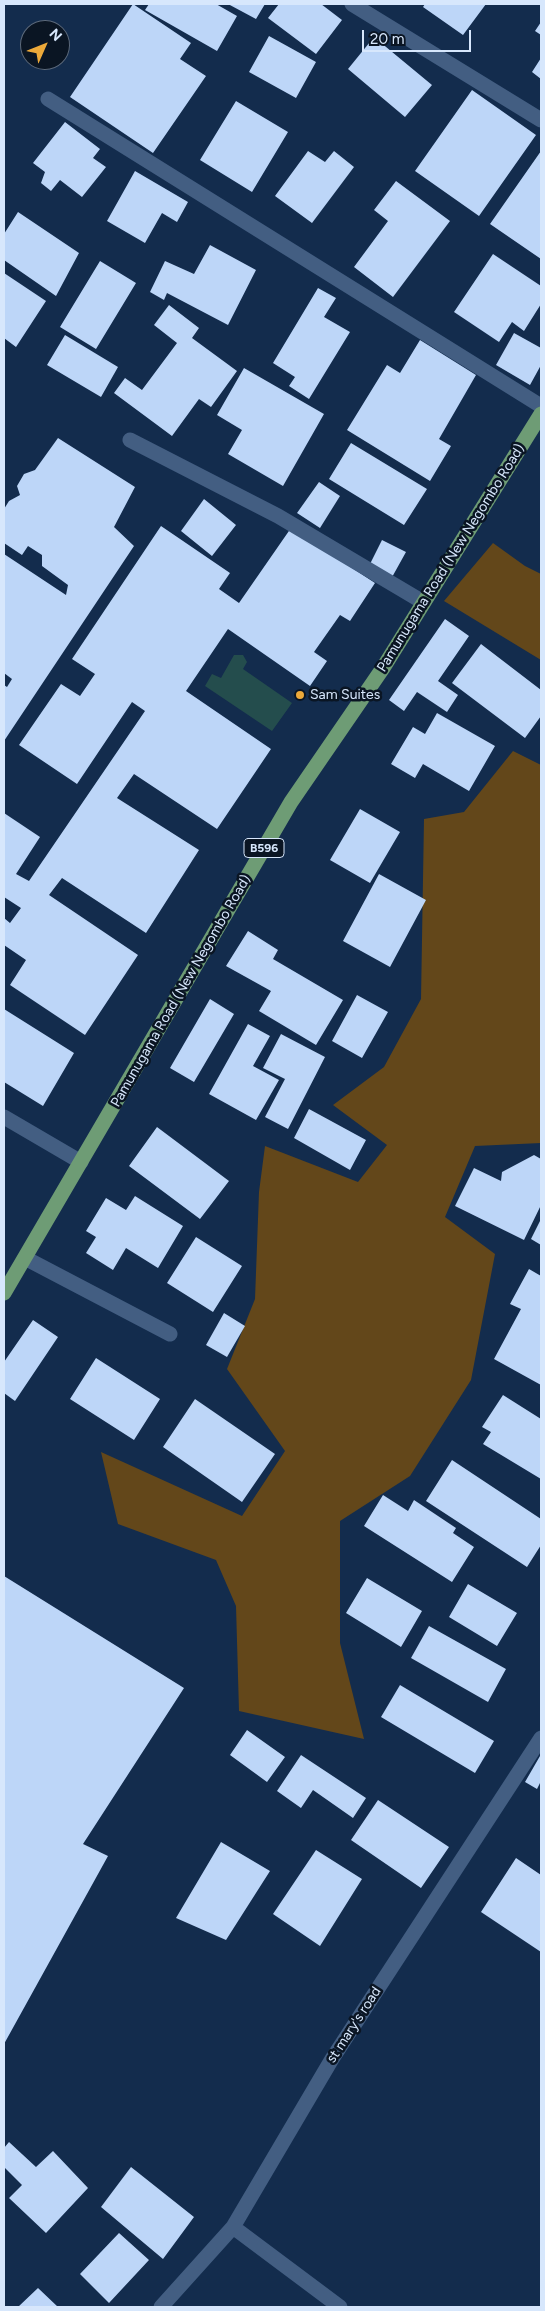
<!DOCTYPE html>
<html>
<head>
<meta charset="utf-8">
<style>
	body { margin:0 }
	#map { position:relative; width:545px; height:2311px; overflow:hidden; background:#132c4d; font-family:Figtree,sans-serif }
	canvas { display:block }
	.frame { position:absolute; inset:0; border:5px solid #d7e7fc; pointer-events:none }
	.north { position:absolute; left:20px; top:20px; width:50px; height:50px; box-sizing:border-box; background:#0a1523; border:1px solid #5c697a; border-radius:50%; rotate:46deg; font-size:14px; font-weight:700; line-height:20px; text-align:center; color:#d7e7fc }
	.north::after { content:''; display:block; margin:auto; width:18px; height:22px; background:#eca93a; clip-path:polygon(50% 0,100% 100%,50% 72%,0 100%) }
	.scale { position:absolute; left:362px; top:30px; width:109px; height:22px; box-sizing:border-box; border:2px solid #d7e7fc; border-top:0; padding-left:6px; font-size:15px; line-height:18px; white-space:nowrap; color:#d7e7fc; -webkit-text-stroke:4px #0a1523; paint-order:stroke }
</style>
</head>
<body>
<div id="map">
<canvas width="545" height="2311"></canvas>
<div class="frame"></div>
<div class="north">N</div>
<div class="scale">20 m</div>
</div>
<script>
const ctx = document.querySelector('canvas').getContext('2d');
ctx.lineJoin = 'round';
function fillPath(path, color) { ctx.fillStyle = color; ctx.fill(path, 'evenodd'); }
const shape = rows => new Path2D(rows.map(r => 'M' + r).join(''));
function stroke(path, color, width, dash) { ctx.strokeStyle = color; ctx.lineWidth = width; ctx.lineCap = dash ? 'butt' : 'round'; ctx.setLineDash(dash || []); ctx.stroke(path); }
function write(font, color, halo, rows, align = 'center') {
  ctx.font = font + ' Figtree,sans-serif'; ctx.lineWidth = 5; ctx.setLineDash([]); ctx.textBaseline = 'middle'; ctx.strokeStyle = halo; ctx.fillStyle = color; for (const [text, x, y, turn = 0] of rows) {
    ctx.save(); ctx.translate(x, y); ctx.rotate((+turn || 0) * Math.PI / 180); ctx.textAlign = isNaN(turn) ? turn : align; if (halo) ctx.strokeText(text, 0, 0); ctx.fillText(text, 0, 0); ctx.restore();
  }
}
const green = shape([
	[493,543,525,566,541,574,541,660,444,601],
	[513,751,541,765,541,1143,475,1146,445,1217,495,1254,471,1380,410,1476,340,1521,340,1643,364,1739,239,1711,236,1606,216,1560,118,1524,101,1452,242,1516,285,1451,227,1369,255,1299,259,1192,265,1146,358,1182,387,1145,333,1105,384,1067,421,999,424,819,464,812]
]);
const water = shape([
	[234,655,243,655,247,662,243,669,292,703,272,731,205,686,212,674,221,678]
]);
const building = shape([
	[133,4,191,43,180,59,206,76,153,153,70,97],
	[149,4,216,4,237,16,217,51,145,10],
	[228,4,265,4,256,19],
	[279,4,321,4,342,20,316,54,268,18],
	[425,4,486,4,463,35,423,7],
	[541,22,541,35,535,31],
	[269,36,316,62,296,98,249,72],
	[374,37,432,85,405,117,348,69],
	[541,58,541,79,532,72],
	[472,90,536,135,479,216,415,171],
	[236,101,288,132,252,192,200,160],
	[65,122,100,149,93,158,106,167,82,197,60,180,51,191,41,183,45,172,33,163],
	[308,151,325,162,334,151,354,167,312,223,275,196],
	[541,151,541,259,490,224],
	[135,171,188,202,177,222,162,213,145,243,107,221],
	[396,181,450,221,393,297,354,267,388,221,374,210],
	[18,212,79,253,56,296,4,260,4,234],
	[210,245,256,270,228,325,167,293,164,300,150,292,165,261,194,274],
	[493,254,541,286,541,304,524,331,512,322,499,342,454,312],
	[100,261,136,283,96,349,60,327],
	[4,273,46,301,16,347,4,338],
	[318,288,336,298,324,317,350,332,309,399,289,386,295,377,273,363],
	[169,305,199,328,192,338,237,371,211,407,199,399,172,436,114,393,125,378,142,390,177,343,154,325],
	[514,333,541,348,541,365,530,385,496,365],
	[65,335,118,367,101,397,47,365],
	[420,340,476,375,439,439,451,446,430,481,347,430,387,365,400,373],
	[244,368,324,414,283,486,228,454,242,430,217,415],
	[58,438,135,487,114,527,134,546,4,741,4,685,7,687,12,679,4,673,4,554,66,595,68,585,42,566,42,555,28,546,22,555,4,543,4,509,9,501,20,495,17,486,24,474,35,470],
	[351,443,427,489,404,525,329,479],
	[319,482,340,496,320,528,297,513],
	[204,499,236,525,212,556,181,531],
	[161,526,230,573,219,589,239,603,291,528,375,583,350,621,340,615,314,652,327,661,310,686,228,629,186,691,271,749,217,829,134,774,117,798,199,850,146,933,62,878,49,895,138,955,85,1035,10,985,26,960,4,945,4,918,10,923,21,908,4,897,4,813,40,837,16,874,29,881,145,711,132,702,77,784,19,745,61,684,80,696,95,674,72,659],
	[382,540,406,552,391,579,369,566],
	[445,619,469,636,438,681,458,695,447,712,417,692,404,711,389,700],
	[481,644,541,690,541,716,525,738,452,683],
	[437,713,495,746,469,791,423,764,415,778,391,764,413,727,425,734],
	[360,809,400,832,370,883,330,860],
	[379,874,426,900,390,967,343,941],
	[248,931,278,950,273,959,343,1000,316,1045,259,1011,271,991,226,966],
	[357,995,388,1012,362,1058,332,1041],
	[210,999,234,1014,194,1082,170,1068],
	[4,1009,74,1053,43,1106,4,1082],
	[248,1024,270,1036,253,1066,279,1080,256,1120,209,1094],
	[281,1034,325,1057,288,1129,265,1117,285,1079,263,1068],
	[309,1109,366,1140,350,1170,294,1138],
	[157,1127,229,1181,200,1219,129,1166],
	[534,1155,541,1159,541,1205,524,1240,455,1206,474,1168,501,1181,502,1172],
	[135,1196,183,1226,158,1268,126,1248,113,1270,86,1253,96,1237,86,1231,106,1198,126,1210],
	[541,1219,541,1245,531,1239],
	[196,1237,242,1266,213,1312,167,1283],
	[529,1269,541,1276,541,1385,494,1359,521,1309,510,1304],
	[224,1313,245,1326,227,1357,206,1345],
	[33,1320,58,1337,15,1401,4,1393,4,1362],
	[96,1358,160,1399,134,1440,70,1399],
	[503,1395,541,1419,541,1479,483,1444,491,1432,482,1427],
	[195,1399,275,1454,242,1502,163,1447],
	[452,1460,541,1519,541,1545,527,1567,426,1501],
	[383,1495,408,1511,414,1500,456,1528,453,1533,474,1547,452,1582,364,1526],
	[4,1576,184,1688,83,1844,108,1856,4,2044],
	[367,1578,422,1611,401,1647,346,1613],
	[468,1584,517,1613,497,1646,449,1617],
	[429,1626,506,1669,488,1702,411,1658],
	[400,1685,494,1741,475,1773,381,1717],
	[247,1730,285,1757,267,1782,230,1755],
	[301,1755,366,1798,353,1818,313,1790,301,1808,277,1791],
	[540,1756,541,1781,537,1789,525,1782],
	[378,1800,449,1847,421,1888,351,1840],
	[221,1842,270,1871,226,1940,176,1918],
	[316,1850,362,1879,320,1946,273,1914],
	[516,1858,541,1875,541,1952,481,1912],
	[9,2142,36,2167,53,2151,88,2188,46,2233,9,2198,22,2185,4,2167,4,2148],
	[131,2167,194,2217,163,2259,101,2207],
	[119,2233,149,2260,109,2303,80,2274],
	[38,2288,58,2307,18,2307]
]);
const minor = shape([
	[352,4,541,120],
	[48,99,541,406],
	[130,440,278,516,423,602],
	[4,1117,81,1162],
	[25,1258,170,1334],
	[233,2227,340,2307],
	[161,2307,233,2227,332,2059,541,1738]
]);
const major = shape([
	[4,1293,291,802,383,668,541,414]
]);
const markers = [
	[300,695,5,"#eca93a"]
];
const shields = [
	[264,848,40]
];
const shieldNames = [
	["B596",264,848]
];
const streetNames = [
	["Pamunugama Road (New Negombo Road)",451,558,-58],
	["Pamunugama Road (New Negombo Road)",181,991,-60],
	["st mary's road",354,2025,-57]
];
const poiNames = [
	["Sam Suites",310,695]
];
fillPath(green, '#63471a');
fillPath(water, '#244d4d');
fillPath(building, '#bdd6f8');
stroke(minor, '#435e82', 15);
stroke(major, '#6e9c75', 15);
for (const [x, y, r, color] of markers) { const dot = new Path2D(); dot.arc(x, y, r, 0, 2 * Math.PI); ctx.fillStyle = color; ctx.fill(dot); stroke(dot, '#0a1523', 2); }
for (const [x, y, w] of shields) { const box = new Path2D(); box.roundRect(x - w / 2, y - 9.5, w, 19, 4); ctx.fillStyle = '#0a1523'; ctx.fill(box); stroke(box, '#d7e7fc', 1); }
write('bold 12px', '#d7e7fc', null, shieldNames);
write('14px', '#d7e7fc', '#0a1523', streetNames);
write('14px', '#d7e7fc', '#0a1523', poiNames, 'left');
</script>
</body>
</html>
